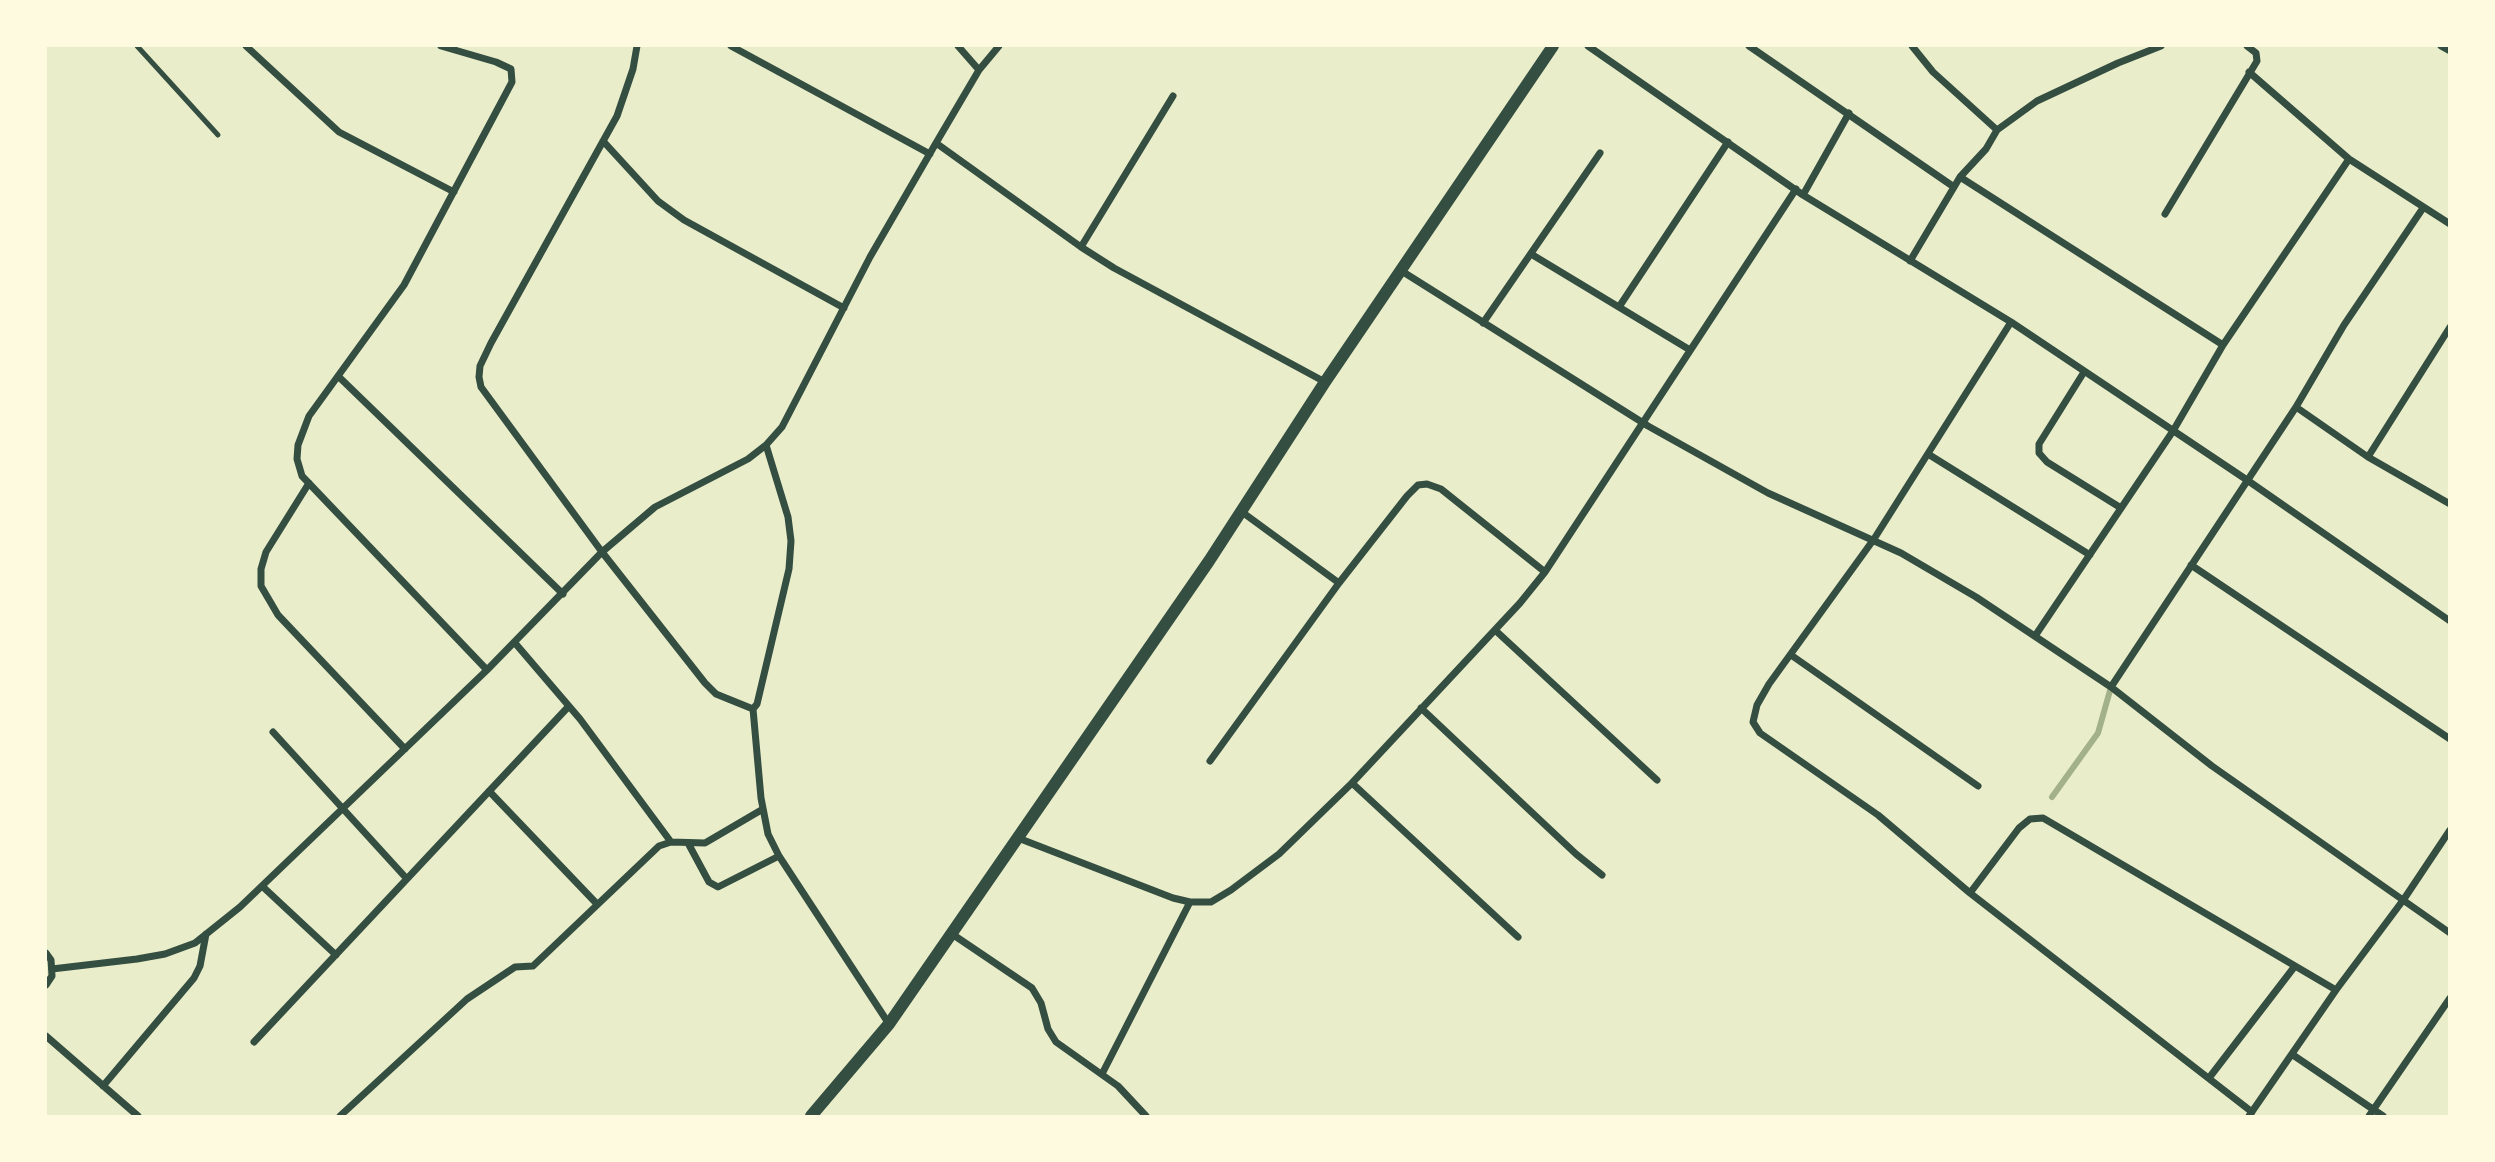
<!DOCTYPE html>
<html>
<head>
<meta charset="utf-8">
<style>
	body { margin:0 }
	#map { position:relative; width:2495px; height:1162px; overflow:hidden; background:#e9edc9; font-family:"Exo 2",sans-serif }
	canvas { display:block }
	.frame { position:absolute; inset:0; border:47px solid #fefae0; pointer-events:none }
</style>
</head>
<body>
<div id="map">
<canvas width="2495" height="1162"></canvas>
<div class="frame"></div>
</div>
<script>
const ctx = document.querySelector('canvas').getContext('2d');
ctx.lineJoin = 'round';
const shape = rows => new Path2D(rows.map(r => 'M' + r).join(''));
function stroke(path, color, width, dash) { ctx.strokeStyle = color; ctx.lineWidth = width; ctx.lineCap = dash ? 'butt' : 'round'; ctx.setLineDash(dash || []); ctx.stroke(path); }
const stream = shape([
	[2052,797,2098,733,2111,687]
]);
const service = shape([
	[137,46,218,135]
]);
const minor = shape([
	[246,46,339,132,454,192],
	[441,46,496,62,511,69,512,82,404,285,309,416,298,445,297,459,302,476,487,670],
	[637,46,633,69,617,116,491,343,480,366,479,377,481,387,602,552,705,683,716,694,753,709],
	[731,46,930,154],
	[958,46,979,70],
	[999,46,979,70,936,143,1081,247,1114,268,1325,382],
	[1588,46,1803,195,2011,322,2247,480,2450,621],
	[1749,46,1954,187],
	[1912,46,1933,72,1997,130],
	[2441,46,2450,51],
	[2249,72,2349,159,2450,224],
	[603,141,658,201,684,220,844,308],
	[1960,177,2223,345],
	[1803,195,1849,113],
	[2165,214,2257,61,2256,53,2247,46],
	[1081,247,1173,96],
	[1531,254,1690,350],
	[1910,261,1960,177,1986,149,1997,130,2037,101,2118,63,2161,46],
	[1400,270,1648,426,1768,493,1901,553,1976,597,2111,687,2212,766,2450,933],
	[1619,307,1728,142],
	[2011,322,1874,539,1769,684,1757,705,1753,722,1760,733,1878,815,1970,893,2252,1112],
	[1483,323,1600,153],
	[2084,372,2039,444,2039,453,2047,462,2121,508],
	[338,376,563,594],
	[2296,407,2368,457,2450,504],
	[766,445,788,517,791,541,789,569,757,704,753,709,761,798,768,834,779,856,889,1024],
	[1928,454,2090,555],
	[2368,457,2450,327],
	[309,483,266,552,261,569,261,586,278,615,405,749],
	[1242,512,1339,583],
	[2191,565,2450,739],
	[1495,630,1657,780],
	[2035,636,2173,431,2223,345,2349,159],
	[515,643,580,719,671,842],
	[1791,655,1978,786],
	[2111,687,2296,407,2344,325,2423,208],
	[1421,708,1576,854,1602,875],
	[273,732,407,879],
	[1210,761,1339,583,1407,496,1418,485,1427,484,1441,489,1545,572],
	[1352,783,1518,937],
	[489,791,597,904],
	[1018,838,1173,898,1190,902,1211,902,1231,890,1279,854,1352,783,1520,603,1545,572,1796,189],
	[688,843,709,882,718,887,779,856],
	[262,886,336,955],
	[1970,893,2019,828,2030,819,2043,818,2336,990],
	[952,934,1032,988,1041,1003,1048,1029,1056,1042,1118,1086,1146,1116],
	[46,953,51,960,52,976,46,985],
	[52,969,137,959,165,954,195,943,240,907,487,670,602,552,655,507,748,459,766,445,782,427,870,257,936,143],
	[46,1036,138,1116],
	[254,1042,569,706],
	[2293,1055,2383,1116],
	[1102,1074,1190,902],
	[2209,1078,2295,966],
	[103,1086,194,978,200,966,206,934],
	[340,1116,467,999,515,967,533,966,659,846,671,842,705,843,763,809],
	[2249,1116,2336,990,2404,899,2450,830],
	[2369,1116,2450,998]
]);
const tertiary = shape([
	[811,1116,889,1024,1209,561,1325,382,1553,46]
]);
stroke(stream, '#a3b18a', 6);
stroke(service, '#344e41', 5);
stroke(minor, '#344e41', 7);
stroke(tertiary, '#344e41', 12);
</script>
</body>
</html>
